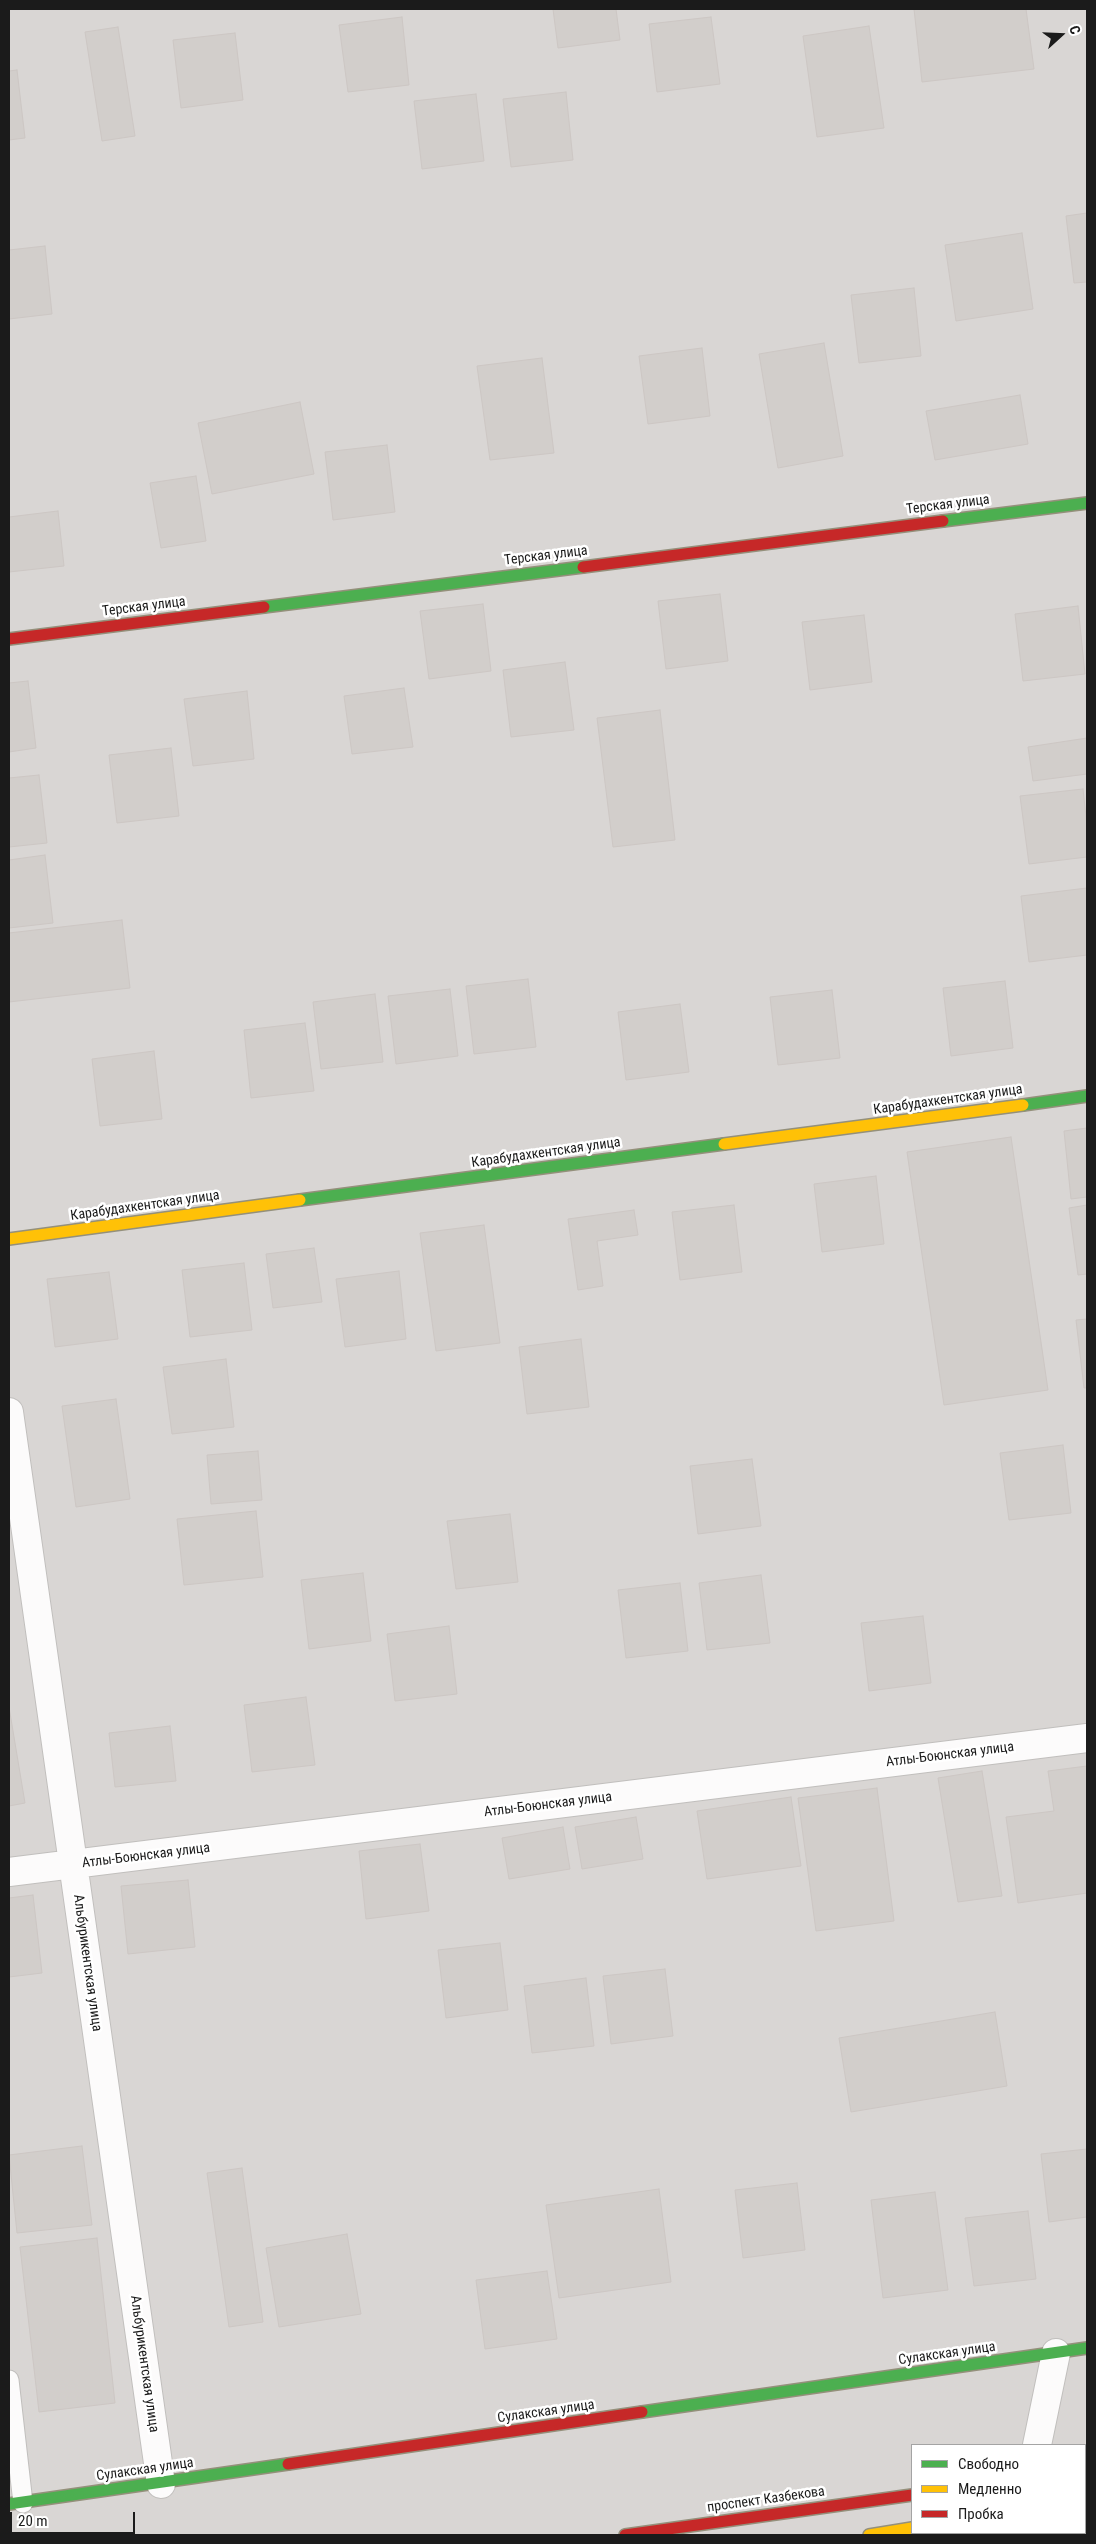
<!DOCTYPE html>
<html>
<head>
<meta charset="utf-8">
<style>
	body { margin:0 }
	#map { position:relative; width:1096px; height:2544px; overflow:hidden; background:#eae6e2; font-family:"Roboto Condensed",sans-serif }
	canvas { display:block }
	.frame { position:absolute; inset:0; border:10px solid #1b1b1b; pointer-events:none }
	.legend { position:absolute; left:911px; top:2444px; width:175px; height:90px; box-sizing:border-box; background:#fff; border:1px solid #a4a4a4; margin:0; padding:6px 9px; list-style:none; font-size:15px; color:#1b1b1b }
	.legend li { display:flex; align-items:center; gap:10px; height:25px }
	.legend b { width:25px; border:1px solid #a4a4a4 }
	.north { position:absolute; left:1036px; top:10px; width:50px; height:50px; -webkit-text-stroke:4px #fff; paint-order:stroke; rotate:70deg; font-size:14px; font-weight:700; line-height:20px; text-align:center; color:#1b1b1b }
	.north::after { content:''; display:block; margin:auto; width:18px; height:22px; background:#1b1b1b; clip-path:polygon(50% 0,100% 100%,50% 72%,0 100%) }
	.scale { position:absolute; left:10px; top:2512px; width:125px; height:22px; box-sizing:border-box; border:2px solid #1b1b1b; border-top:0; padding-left:6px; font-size:15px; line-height:18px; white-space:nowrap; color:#1b1b1b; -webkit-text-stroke:4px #fff; paint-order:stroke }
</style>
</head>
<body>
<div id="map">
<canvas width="1096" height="2544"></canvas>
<div class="frame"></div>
<ul class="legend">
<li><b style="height:6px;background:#4caf50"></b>Свободно</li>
<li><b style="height:6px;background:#ffc107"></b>Медленно</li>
<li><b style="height:6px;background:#c62828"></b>Пробка</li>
</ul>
<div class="north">С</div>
<div class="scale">20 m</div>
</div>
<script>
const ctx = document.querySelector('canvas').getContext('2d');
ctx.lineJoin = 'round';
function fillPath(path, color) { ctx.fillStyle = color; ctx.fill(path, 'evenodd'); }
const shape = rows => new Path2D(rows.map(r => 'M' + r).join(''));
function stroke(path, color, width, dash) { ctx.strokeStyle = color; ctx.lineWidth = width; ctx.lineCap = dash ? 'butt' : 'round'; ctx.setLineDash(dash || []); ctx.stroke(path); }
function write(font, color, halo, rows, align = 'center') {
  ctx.font = font + ' "Roboto Condensed",sans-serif'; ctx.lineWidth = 5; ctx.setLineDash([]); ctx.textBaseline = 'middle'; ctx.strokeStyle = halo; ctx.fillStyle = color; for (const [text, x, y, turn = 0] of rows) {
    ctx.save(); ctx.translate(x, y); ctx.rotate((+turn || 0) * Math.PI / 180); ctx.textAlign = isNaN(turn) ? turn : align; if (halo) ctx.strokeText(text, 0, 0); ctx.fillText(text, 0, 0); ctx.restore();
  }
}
const residential = shape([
	[9,9,1087,9,1087,2535,9,2535],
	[912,2445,1085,2445,1085,2533,912,2533]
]);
const building = shape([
	[553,9,616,9,620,40,558,48,553,9],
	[914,9,1026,9,1034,69,922,82,914,9],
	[402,17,409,85,348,92,339,25,402,17],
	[711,17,720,84,657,92,649,24,711,17],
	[869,26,884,128,817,137,803,36,869,26],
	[118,27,135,136,102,141,85,32,118,27],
	[235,33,243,100,181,108,173,40,235,33],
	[17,70,25,138,9,140,9,71,17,70],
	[566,92,573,160,511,167,503,99,566,92],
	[476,94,484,161,422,169,414,101,476,94],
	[1087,213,1087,282,1074,283,1066,216,1087,213],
	[1022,233,1033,309,956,321,945,245,1022,233],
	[45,246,52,314,9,319,9,250,45,246],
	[914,288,921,356,859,363,851,295,914,288],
	[824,343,843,456,778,468,759,354,824,343],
	[702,348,710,416,648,424,639,356,702,348],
	[542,358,554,453,490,460,477,366,542,358],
	[1020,395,1028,444,935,460,926,411,1020,395],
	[300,402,314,474,212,494,198,423,300,402],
	[387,445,395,512,333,520,325,452,387,445],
	[196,476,206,541,161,548,150,483,196,476],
	[58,511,64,566,9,572,9,517,58,511],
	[720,594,728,661,666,669,658,601,720,594],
	[483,604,491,671,429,679,420,611,483,604],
	[1078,606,1085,674,1023,681,1015,614,1078,606],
	[864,615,872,682,810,690,802,622,864,615],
	[565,662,574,730,511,737,503,670,565,662],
	[28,681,36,748,9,752,9,683,28,681],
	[404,688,413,747,352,754,344,696,404,688],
	[247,691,254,759,193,766,184,699,247,691],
	[660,710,675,840,613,847,597,718,660,710],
	[1087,738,1087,774,1033,781,1028,747,1087,738],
	[171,748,179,816,117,823,109,755,171,748],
	[39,775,47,843,9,847,9,778,39,775],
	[1083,789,1087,826,1087,857,1029,864,1020,796,1083,789],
	[45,855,53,923,9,928,9,860,45,855],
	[1087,888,1087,955,1029,962,1021,896,1087,888],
	[122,920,130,988,9,1002,9,933,122,920],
	[528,979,536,1047,474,1054,466,986,528,979],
	[1005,981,1013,1048,951,1056,943,988,1005,981],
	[450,989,458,1056,396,1064,388,996,450,989],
	[832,990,840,1058,778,1065,770,997,832,990],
	[375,994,383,1062,321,1069,313,1002,375,994],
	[680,1004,689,1072,626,1080,618,1012,680,1004],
	[305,1023,314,1091,251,1098,244,1030,305,1023],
	[154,1051,162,1119,100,1126,92,1059,154,1051],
	[1087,1128,1087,1197,1071,1199,1064,1131,1087,1128],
	[1011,1137,1048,1390,944,1405,907,1152,1011,1137],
	[876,1176,884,1244,822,1252,814,1184,876,1176],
	[734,1205,742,1272,680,1280,672,1212,734,1205],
	[1087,1205,1087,1274,1078,1275,1069,1208,1087,1205],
	[634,1210,638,1235,597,1241,603,1286,578,1290,568,1219,634,1210],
	[484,1225,500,1343,436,1351,420,1233,484,1225],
	[314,1248,322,1302,273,1308,266,1254,314,1248],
	[244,1263,252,1330,190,1337,182,1270,244,1263],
	[399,1271,406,1339,345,1347,336,1279,399,1271],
	[109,1272,118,1339,55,1347,47,1279,109,1272],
	[1087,1319,1087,1388,1084,1388,1076,1320,1087,1319],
	[581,1339,589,1407,527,1414,519,1347,581,1339],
	[226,1359,234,1427,172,1434,163,1367,226,1359],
	[116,1399,130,1499,76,1507,62,1406,116,1399],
	[1063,1445,1071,1513,1009,1520,1000,1453,1063,1445],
	[258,1451,262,1500,211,1504,207,1455,258,1451],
	[752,1459,761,1526,698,1534,690,1466,752,1459],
	[256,1511,263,1577,184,1585,177,1519,256,1511],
	[510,1514,518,1582,456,1589,447,1521,510,1514],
	[363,1573,371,1641,309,1649,301,1580,363,1573],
	[761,1575,770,1643,707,1650,699,1583,761,1575],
	[680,1583,688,1651,626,1658,618,1590,680,1583],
	[923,1616,931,1683,869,1691,861,1623,923,1616],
	[449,1626,457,1694,395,1701,387,1634,449,1626],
	[306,1697,315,1765,252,1772,244,1705,306,1697],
	[9,1707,25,1803,9,1806,9,1707],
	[170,1726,176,1781,115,1787,109,1733,170,1726],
	[1087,1766,1087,1893,1018,1903,1006,1817,1054,1811,1048,1771,1087,1766],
	[982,1771,1002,1896,958,1902,938,1778,982,1771],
	[877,1788,894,1921,816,1931,798,1798,877,1788],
	[791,1797,801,1866,707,1879,697,1811,791,1797],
	[636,1817,643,1859,582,1869,575,1827,636,1817],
	[563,1827,570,1869,509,1879,502,1838,563,1827],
	[420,1844,429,1911,366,1919,359,1851,420,1844],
	[188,1880,195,1947,128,1954,121,1886,188,1880],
	[33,1895,42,1973,9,1977,9,1898,33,1895],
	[500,1943,508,2010,446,2018,438,1950,500,1943],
	[665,1969,673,2036,611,2044,603,1976,665,1969],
	[586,1978,594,2046,532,2053,524,1986,586,1978],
	[995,2012,1007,2086,851,2112,839,2038,995,2012],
	[82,2146,92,2225,17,2233,9,2155,82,2146],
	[1087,2149,1087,2217,1049,2222,1041,2154,1087,2149],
	[242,2168,263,2322,229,2327,207,2173,242,2168],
	[797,2183,805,2250,743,2258,735,2190,797,2183],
	[659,2189,671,2282,559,2298,546,2205,659,2189],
	[935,2192,948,2290,883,2298,871,2200,935,2192],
	[1028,2211,1036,2279,974,2286,965,2218,1028,2211],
	[347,2234,361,2314,279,2327,266,2248,347,2234],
	[97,2238,115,2403,39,2412,20,2247,97,2238],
	[547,2271,557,2339,485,2349,476,2280,547,2271]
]);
const lane = shape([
	[9,2380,23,2503]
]);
const street = shape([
	[9,1412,161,2484],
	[9,1872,1087,1738],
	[1037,2445,1056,2353],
	[1027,2533,1027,2535]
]);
const fast = shape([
	[943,521,1087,503],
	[264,607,583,567],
	[1023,1105,1087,1096],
	[300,1200,724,1144],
	[642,2412,1087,2348],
	[9,2504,288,2464]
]);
const slow = shape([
	[724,1144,1023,1105],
	[9,1239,300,1200],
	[1085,2470,1087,2470],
	[869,2535,912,2528]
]);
const jam = shape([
	[583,567,943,521],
	[9,639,264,607],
	[288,2464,642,2412],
	[1085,2500,1087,2500],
	[625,2535,912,2495]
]);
const streetNames = [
	["Терская улица",948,505,-7],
	["Терская улица",546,556,-7],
	["Терская улица",144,607,-7],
	["Карабудахкентская улица",948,1100,-8],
	["Карабудахкентская улица",546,1153,-8],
	["Карабудахкентская улица",145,1206,-8],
	["Атлы-Боюнская улица",950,1755,-7],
	["Атлы-Боюнская улица",548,1805,-7],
	["Атлы-Боюнская улица",146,1856,-7],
	["Альбурикентская улица",87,1963,82],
	["Сулакская улица",947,2354,-8],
	["Альбурикентская улица",144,2364,82],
	["Сулакская улица",546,2412,-8],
	["Сулакская улица",145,2470,-8],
	["проспект Казбекова",766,2500,-8]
];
fillPath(residential, '#d9d6d4');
fillPath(building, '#d2cecb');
stroke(building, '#cdc7c4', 1);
stroke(lane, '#c1bfbd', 21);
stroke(street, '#c1bfbd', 30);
stroke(fast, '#94907b', 14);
stroke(slow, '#94907b', 14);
stroke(jam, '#94907b', 14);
stroke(lane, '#fcfbfb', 19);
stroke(street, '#fcfbfb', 28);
stroke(fast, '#4caf50', 11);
stroke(slow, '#ffc107', 11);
stroke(jam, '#c62828', 11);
write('14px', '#1b1b1b', '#fff', streetNames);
</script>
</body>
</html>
